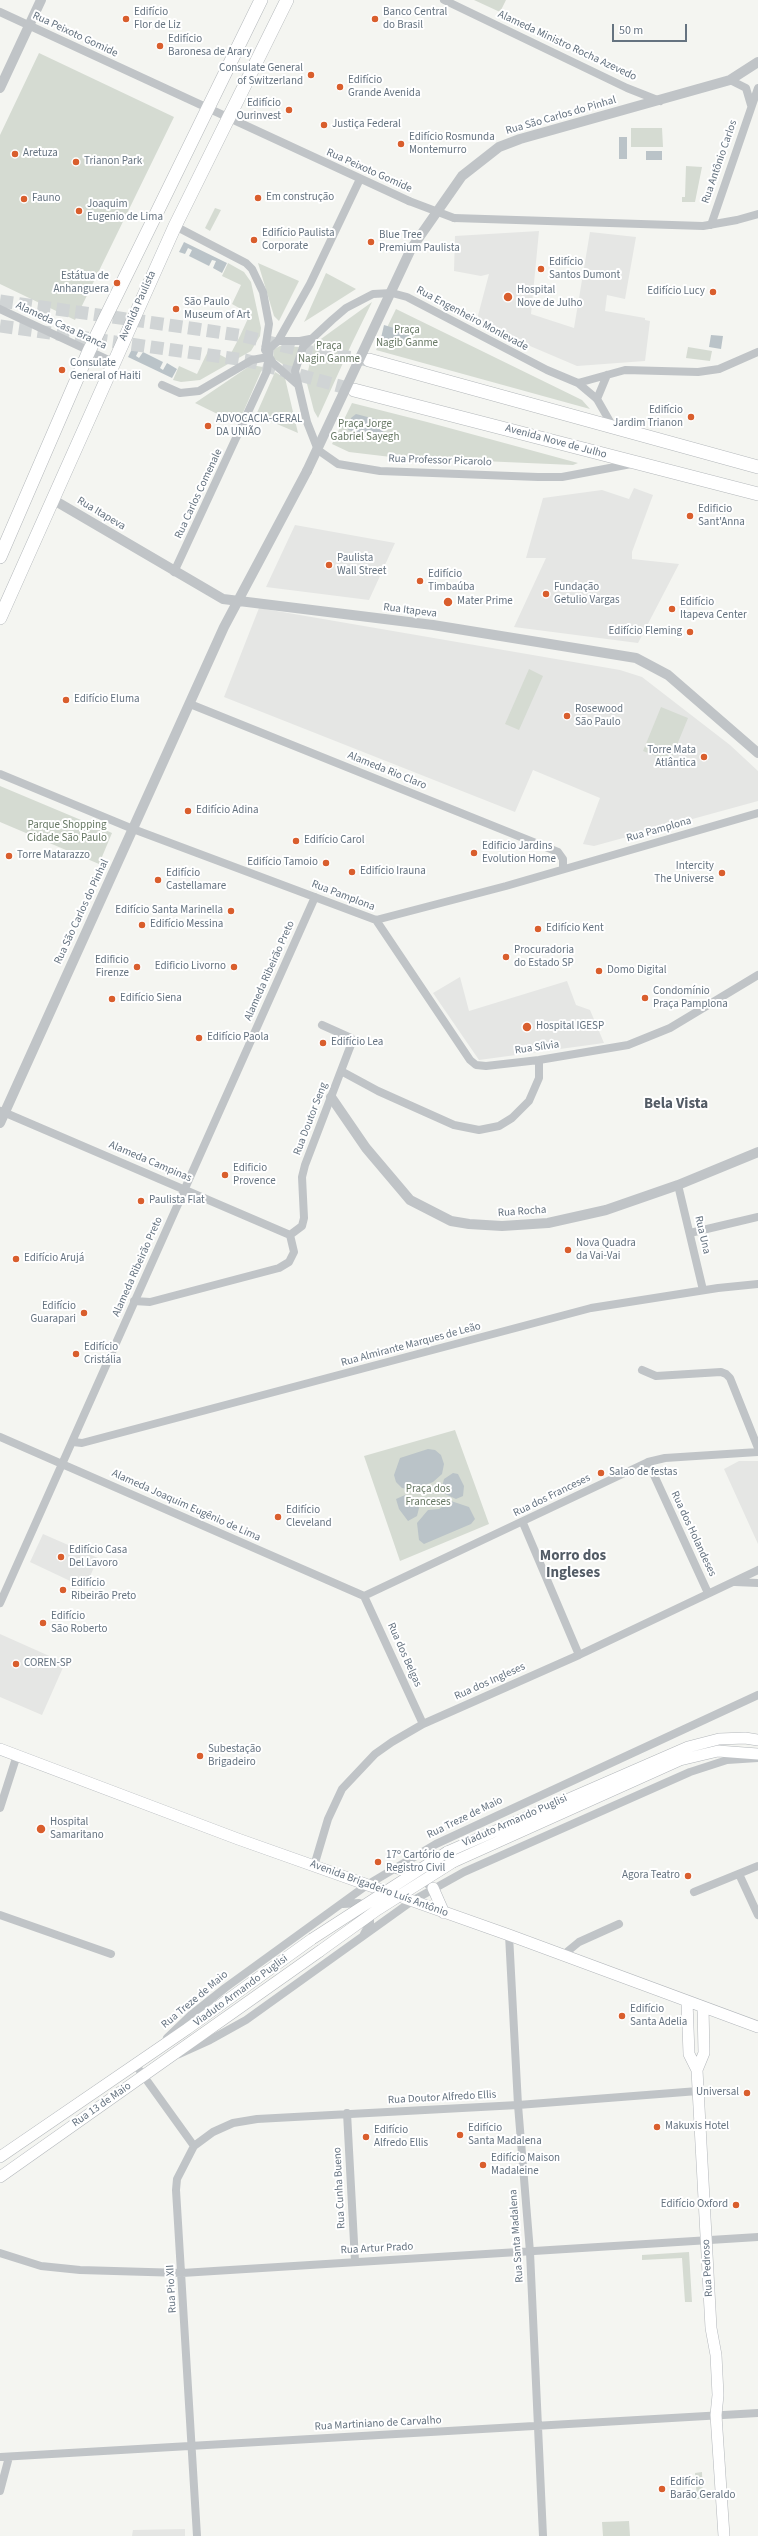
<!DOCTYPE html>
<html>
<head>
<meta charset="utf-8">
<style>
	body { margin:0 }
	#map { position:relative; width:758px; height:2536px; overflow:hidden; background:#f4f5f1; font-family:"Source Sans 3",sans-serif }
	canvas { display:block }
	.scale { position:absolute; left:612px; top:24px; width:75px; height:18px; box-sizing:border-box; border:2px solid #657380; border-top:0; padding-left:5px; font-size:12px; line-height:14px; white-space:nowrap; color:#657380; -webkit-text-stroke:3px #fff; paint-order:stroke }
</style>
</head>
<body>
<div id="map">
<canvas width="758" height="2536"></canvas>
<div class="scale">50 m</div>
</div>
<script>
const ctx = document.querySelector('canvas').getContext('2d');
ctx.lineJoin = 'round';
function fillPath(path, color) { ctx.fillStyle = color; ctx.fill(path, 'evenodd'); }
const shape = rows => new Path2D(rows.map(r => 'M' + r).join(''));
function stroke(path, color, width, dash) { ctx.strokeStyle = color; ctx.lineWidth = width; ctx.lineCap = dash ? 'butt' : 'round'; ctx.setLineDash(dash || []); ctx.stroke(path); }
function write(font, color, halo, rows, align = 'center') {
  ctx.font = font + ' "Source Sans 3",sans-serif'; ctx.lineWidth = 4; ctx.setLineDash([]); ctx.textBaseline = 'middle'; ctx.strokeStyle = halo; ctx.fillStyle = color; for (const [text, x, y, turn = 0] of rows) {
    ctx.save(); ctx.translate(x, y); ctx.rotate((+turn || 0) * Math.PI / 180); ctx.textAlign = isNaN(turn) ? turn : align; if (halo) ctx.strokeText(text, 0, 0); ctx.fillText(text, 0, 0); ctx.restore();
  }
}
const built = shape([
	[539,231,531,314,574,328,590,232,636,237,625,299,607,295,605,311,645,318,645,320,650,321,645,361,577,366,476,323,489,274,481,276,454,271,455,236],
	[634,488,653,495,632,552,632,559,679,564,638,643,514,627,546,558,526,558,543,498,602,490,629,499],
	[295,525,395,543,369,600,266,587],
	[259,608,620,670,642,677,730,745,758,771,758,801,594,846,583,844,600,798,533,770,515,812,224,697],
	[460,977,469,1011,567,981,576,1005,590,1010,604,1043,479,1060,433,993],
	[739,1461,758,1461,758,1544,724,1469],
	[43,1534,98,1558,85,1588,30,1562],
	[0,1634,65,1663,42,1715,0,1697],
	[185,2529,185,2536,132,2536,133,2530]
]);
const green = shape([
	[474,0,506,0,500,12],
	[39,53,174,117,75,320,0,284,0,135],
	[631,128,662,128,663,147,631,147],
	[686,166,702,167,695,202,682,202,682,197,685,197],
	[215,208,221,210,210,231,205,228],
	[228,263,244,272,251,282,261,328,260,336,251,351,200,380,181,382,173,380,179,366,197,374,209,349,228,359,240,336,250,314,232,304,241,285,222,276],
	[258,263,299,281,279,321,274,316],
	[326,273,356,289,304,322,306,318],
	[372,302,352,343,318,418,314,411,306,380,314,344],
	[396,309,582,400,590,409,376,350],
	[280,346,299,347,292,370,273,358,274,349],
	[688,347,712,351,710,361,686,358],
	[251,365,263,367,238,424,195,403],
	[275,372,285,378,298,433,256,415],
	[352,403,427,422,578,463,573,465,391,457,349,452,332,444],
	[529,669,543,676,519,730,505,724],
	[661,707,688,718,670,762,643,751],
	[0,786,112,833,99,864,0,822],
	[455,1430,489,1524,400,1561,364,1456],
	[689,2252,692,2302,685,2302,682,2258,642,2260,642,2255],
	[702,2472,703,2499,697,2499,695,2473],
	[629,2521,630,2536,603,2536,602,2522]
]);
const water = shape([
	[619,137,627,137,627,159,619,159],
	[646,151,662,151,662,160,646,160],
	[184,242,227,263,222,273,213,268,216,261,212,260,209,266,189,256,192,250,188,248,185,254,179,252],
	[384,325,410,333,407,344,400,347,383,343,381,338],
	[711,335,723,336,721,349,709,347],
	[133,347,139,350,136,356,139,358,143,352,163,362,160,368,163,370,167,363,177,369,172,378,128,357],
	[356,414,379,420,384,428,381,437,348,430,351,418],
	[428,1449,435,1450,441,1455,444,1464,442,1474,433,1482,413,1490,402,1488,396,1482,394,1475,400,1458],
	[453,1473,458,1474,464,1486,463,1496,456,1499,445,1494,442,1487,444,1479],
	[405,1495,414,1497,420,1504,417,1516,408,1521,399,1509,396,1499],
	[451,1501,469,1507,475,1519,471,1524,424,1544,419,1540,417,1523,428,1510,439,1509]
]);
const primaryTunnel = shape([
	[0,301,197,329,244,336,304,351,369,360],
	[0,326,245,360,354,390]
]);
const minor = shape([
	[444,0,627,88,660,101],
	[0,12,409,201],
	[730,80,746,88,751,105],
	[454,218,703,226,737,220,758,214],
	[711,225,758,88],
	[175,226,246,263,252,269,263,292,269,324,265,350,273,363,297,384],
	[0,309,113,362],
	[278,341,310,284,360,179],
	[578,383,625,370,698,372,719,369,758,352],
	[162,385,180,393,199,391,252,360,268,357],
	[597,399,607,375],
	[613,427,597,399,578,383,547,370,407,297,392,293,373,294,346,308,332,320,303,347,295,371,307,422,318,450,338,464,380,471,538,477,562,477,631,464],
	[174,572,267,371,270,348,278,341,300,341,310,339],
	[190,704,558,852,563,859,563,869],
	[0,774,133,829,376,920,506,886,758,813],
	[376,920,470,1060,476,1065,486,1066,539,1060,628,1045,670,1028,758,975],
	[341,1071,378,1091,454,1125,479,1130,499,1126,512,1118,529,1101,539,1078,539,1060],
	[1,1111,290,1235],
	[678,1185,703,1290],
	[690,1233,758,1217],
	[290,1235,302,1226,304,1218,302,1177,305,1165,352,1042,351,1038,322,1025],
	[134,1301,150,1302,279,1268,289,1262,294,1252,290,1235],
	[642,1370,656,1376,721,1372,726,1374,730,1378,758,1448],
	[0,1437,364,1596],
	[73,1442,82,1443,591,1308,718,1288,758,1284],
	[648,1462,708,1593],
	[523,1523,579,1655],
	[735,1582,758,1583],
	[364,1596,648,1462,665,1458,758,1452],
	[364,1596,423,1724],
	[0,1603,315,897],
	[0,1808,17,1755],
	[314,1866,328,1819,342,1789,375,1754,392,1742,423,1724,579,1655,758,1570],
	[393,1869,416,1876,433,1888],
	[739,1874,758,1915],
	[694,1892,758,1866],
	[343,1904,359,1903,367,1906,370,1913,370,1923,364,1934],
	[0,1915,111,1954],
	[509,1935,518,2105,530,2252,543,2536],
	[562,1956,579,1942,619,1924],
	[167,2038,191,2015,225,1988,367,1885,436,1844,758,1695],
	[179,2054,210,2040,246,2020,412,1901,464,1872,690,1772,727,1760,758,1758],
	[135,2064,194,2146,177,2179,176,2190,197,2536],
	[347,2113,355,2261],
	[194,2146,213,2132,233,2123,257,2119,518,2105,698,2091],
	[0,2253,41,2266,80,2270,182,2273,758,2237],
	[0,2457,758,2413],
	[0,2491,9,2457]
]);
const tertiary = shape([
	[0,88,41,0],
	[411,249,462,176,499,147,520,139,730,80,758,62],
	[52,499,223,599,433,625,636,658,668,675,758,753],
	[331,1097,366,1148,410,1200,451,1221,469,1224,502,1226,548,1223,606,1210,678,1185,758,1152],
	[0,1123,224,627,307,471]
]);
const secondary = shape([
	[0,1749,238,1839,509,1935,758,2027],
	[447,1852,688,1747,719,1739,745,1738,758,1740],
	[453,1862,680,1760,718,1751,758,1754],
	[433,1888,444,1913],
	[687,2001,689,2054,697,2070,711,2328,716,2355,718,2395,716,2415,724,2536],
	[697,2070,704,2053,703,2007],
	[0,2157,187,2029,312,1939],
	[0,2177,320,1951]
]);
const primary = shape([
	[369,360,758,467],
	[354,390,758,494],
	[0,557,89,351,261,0],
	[0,618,175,226,287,0]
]);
const minorBridge = shape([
	[409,201,454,218]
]);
const tertiaryBridge = shape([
	[307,471,411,249]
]);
const secondaryBridge = shape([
	[312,1939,447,1852],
	[320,1951,377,1910,453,1862]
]);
const markers = [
	[126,19,4,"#d95e2d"],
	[375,19,4,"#d95e2d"],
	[160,46,4,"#d95e2d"],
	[311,75,4,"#d95e2d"],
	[340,87,4,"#d95e2d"],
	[289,110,4,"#d95e2d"],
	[324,125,4,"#d95e2d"],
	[401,144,4,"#d95e2d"],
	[15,154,4,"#d95e2d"],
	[76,162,4,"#d95e2d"],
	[258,198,4,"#d95e2d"],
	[24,199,4,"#d95e2d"],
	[79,211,4,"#d95e2d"],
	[254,240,4,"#d95e2d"],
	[371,242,4,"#d95e2d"],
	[541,269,4,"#d95e2d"],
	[117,283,4,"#d95e2d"],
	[713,292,4,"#d95e2d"],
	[508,297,5,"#d95e2d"],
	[176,309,4,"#d95e2d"],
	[62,370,4,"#d95e2d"],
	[691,417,4,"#d95e2d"],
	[208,426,4,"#d95e2d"],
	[690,516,4,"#d95e2d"],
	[329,565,4,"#d95e2d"],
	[420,581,4,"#d95e2d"],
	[546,594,4,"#d95e2d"],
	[448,602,5,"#d95e2d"],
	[672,609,4,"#d95e2d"],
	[690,632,4,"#d95e2d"],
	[66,700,4,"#d95e2d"],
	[567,716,4,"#d95e2d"],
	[704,757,4,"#d95e2d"],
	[188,811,4,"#d95e2d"],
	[296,841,4,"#d95e2d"],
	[474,853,4,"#d95e2d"],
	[9,856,4,"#d95e2d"],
	[326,863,4,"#d95e2d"],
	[352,872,4,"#d95e2d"],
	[722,873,4,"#d95e2d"],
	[158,880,4,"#d95e2d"],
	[231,911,4,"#d95e2d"],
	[142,925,4,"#d95e2d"],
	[538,929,4,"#d95e2d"],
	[506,957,4,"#d95e2d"],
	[137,967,4,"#d95e2d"],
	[234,967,4,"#d95e2d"],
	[599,971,4,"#d95e2d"],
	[645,998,4,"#d95e2d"],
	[112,999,4,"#d95e2d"],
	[527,1027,5,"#d95e2d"],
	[199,1038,4,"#d95e2d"],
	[323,1043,4,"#d95e2d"],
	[225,1175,4,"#d95e2d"],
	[141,1201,4,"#d95e2d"],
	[568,1250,4,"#d95e2d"],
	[16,1259,4,"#d95e2d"],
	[84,1313,4,"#d95e2d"],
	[76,1354,4,"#d95e2d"],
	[601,1473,4,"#d95e2d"],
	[278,1517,4,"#d95e2d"],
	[61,1557,4,"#d95e2d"],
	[63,1590,4,"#d95e2d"],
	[43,1623,4,"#d95e2d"],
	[16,1664,4,"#d95e2d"],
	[200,1756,4,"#d95e2d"],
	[41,1829,5,"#d95e2d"],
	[378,1862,4,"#d95e2d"],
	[688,1876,4,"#d95e2d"],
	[622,2016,4,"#d95e2d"],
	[747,2093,4,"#d95e2d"],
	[657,2127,4,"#d95e2d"],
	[460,2135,4,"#d95e2d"],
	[366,2137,4,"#d95e2d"],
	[483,2165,4,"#d95e2d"],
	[736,2205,4,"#d95e2d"],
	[662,2489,4,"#d95e2d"]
];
const poiNames = [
	["Edifício",134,13],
	["Flor de Liz",134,26],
	["Banco Central",383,13],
	["do Brasil",383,26],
	["Edifício",168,40],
	["Baronesa de Arary",168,53],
	["Consulate General",303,69,"right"],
	["of Switzerland",303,82,"right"],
	["Edifício",348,81],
	["Grande Avenida",348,94],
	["Edifício",281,104,"right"],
	["Ourinvest",281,117,"right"],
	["Justiça Federal",332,125],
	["Edifício Rosmunda",409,138],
	["Montemurro",409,151],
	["Aretuza",23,154],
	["Trianon Park",84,162],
	["Em construção",266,198],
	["Fauno",32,199],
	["Joaquim",87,205],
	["Eugenio de Lima",87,218],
	["Edifício Paulista",262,234],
	["Corporate",262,247],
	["Blue Tree",379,236],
	["Premium Paulista",379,249],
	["Edifício",549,263],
	["Santos Dumont",549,276],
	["Estátua de",109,277,"right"],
	["Anhanguera",109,290,"right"],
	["Hospital",517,291],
	["Nove de Julho",517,304],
	["Edifício Lucy",705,292,"right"],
	["São Paulo",184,303],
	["Museum of Art",184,316],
	["Consulate",70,364],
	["General of Haiti",70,377],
	["Edifício",683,411,"right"],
	["Jardim Trianon",683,424,"right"],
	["ADVOCACIA-GERAL",216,420],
	["DA UNIÃO",216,433],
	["Edificio",698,510],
	["Sant'Anna",698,523],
	["Paulista",337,559],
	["Wall Street",337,572],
	["Edifício",428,575],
	["Timbaúba",428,588],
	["Fundação",554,588],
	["Getulio Vargas",554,601],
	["Mater Prime",457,602],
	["Edifício",680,603],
	["Itapeva Center",680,616],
	["Edifício Fleming",682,632,"right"],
	["Edifício Eluma",74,700],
	["Rosewood",575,710],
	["São Paulo",575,723],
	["Torre Mata",696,751,"right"],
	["Atlântica",696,764,"right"],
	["Edifício Adina",196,811],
	["Edifício Carol",304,841],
	["Edificio Jardins",482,847],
	["Evolution Home",482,860],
	["Torre Matarazzo",17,856],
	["Edifício Tamoio",318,863,"right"],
	["Intercity",714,867,"right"],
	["The Universe",714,880,"right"],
	["Edifício Irauna",360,872],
	["Edifício",166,874],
	["Castellamare",166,887],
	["Edifício Santa Marinella",223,911,"right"],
	["Edifício Messina",150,925],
	["Edifício Kent",546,929],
	["Procuradoria",514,951],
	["do Estado SP",514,964],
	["Edificio",129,961,"right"],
	["Firenze",129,974,"right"],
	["Edificio Livorno",226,967,"right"],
	["Domo Digital",607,971],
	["Condomínio",653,992],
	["Praça Pamplona",653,1005],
	["Edifício Siena",120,999],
	["Hospital IGESP",536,1027],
	["Edifício Paola",207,1038],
	["Edifício Lea",331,1043],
	["Edificio",233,1169],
	["Provence",233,1182],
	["Paulista Flat",149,1201],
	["Nova Quadra",576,1244],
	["da Vai-Vai",576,1257],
	["Edifício Arujá",24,1259],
	["Edifício",76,1307,"right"],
	["Guarapari",76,1320,"right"],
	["Edifício",84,1348],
	["Cristália",84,1361],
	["Salao de festas",609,1473],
	["Edifício",286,1511],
	["Cleveland",286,1524],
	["Edifício Casa",69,1551],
	["Del Lavoro",69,1564],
	["Edifício",71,1584],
	["Ribeirão Preto",71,1597],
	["Edifício",51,1617],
	["São Roberto",51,1630],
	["COREN-SP",24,1664],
	["Subestação",208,1750],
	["Brigadeiro",208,1763],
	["Hospital",50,1823],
	["Samaritano",50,1836],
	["17º Cartório de",386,1856],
	["Registro Civil",386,1869],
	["Agora Teatro",680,1876,"right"],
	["Edifício",630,2010],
	["Santa Adelia",630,2023],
	["Universal",739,2093,"right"],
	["Makuxis Hotel",665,2127],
	["Edifício",468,2129],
	["Santa Madalena",468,2142],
	["Edifício",374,2131],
	["Alfredo Ellis",374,2144],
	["Edifício Maison",491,2159],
	["Madaleine",491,2172],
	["Edifício Oxford",728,2205,"right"],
	["Edifício",670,2483],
	["Barão Geraldo",670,2496]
];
const streetNames = [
	["Rua Peixoto Gomide",75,35,25],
	["Alameda Ministro Rocha Azevedo",567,46,25],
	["Rua São Carlos do Pinhal",561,116,-16],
	["Rua Antônio Carlos",720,162,-71],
	["Rua Peixoto Gomide",369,171,24],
	["Avenida Paulista",138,306,-66],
	["Rua Engenheiro Monlevade",472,319,28],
	["Alameda Casa Branca",61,326,25],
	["Avenida Nove de Julho",556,442,15],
	["Rua Professor Picarolo",440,461,2],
	["Rua Carlos Comenale",199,494,-65],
	["Rua Itapeva",101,514,31],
	["Rua Itapeva",410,611,7],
	["Alameda Rio Claro",387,771,22],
	["Rua Pamplona",659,830,-16],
	["Rua Pamplona",343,896,21],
	["Rua São Carlos do Pinhal",82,912,-65],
	["Alameda Ribeirão Preto",270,971,-66],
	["Rua Sílvia",537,1048,-8],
	["Rua Doutor Seng",311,1119,-69],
	["Alameda Campinas",150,1162,23],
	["Rua Rocha",522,1212,-4],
	["Rua Una",702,1235,77],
	["Alameda Ribeirão Preto",138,1267,-66],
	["Rua Almirante Marques de Leão",411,1345,-15],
	["Rua dos Franceses",552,1496,-26],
	["Alameda Joaquim Eugênio de Lima",186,1506,24],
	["Rua dos Holandeses",693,1534,65],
	["Rua dos Belgas",404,1655,66],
	["Rua dos Ingleses",490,1682,-24],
	["Rua Treze de Maio",465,1818,-26],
	["Viaduto Armando Puglisi",515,1821,-24],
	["Avenida Brigadeiro Luís Antônio",379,1889,20],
	["Viaduto Armando Puglisi",241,1991,-36],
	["Rua Treze de Maio",195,2000,-40],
	["Rua Doutor Alfredo Ellis",442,2098,-3],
	["Rua 13 de Maio",102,2105,-35],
	["Rua Cunha Bueno",340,2188,-93],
	["Rua Santa Madalena",517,2236,-94],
	["Rua Artur Prado",377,2249,-3],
	["Rua Pedroso",708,2268,-93],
	["Rua Pio XII",172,2289,-93],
	["Rua Martiniano de Carvalho",378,2424,-3]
];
const parkNames = [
	["Praça",407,331],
	["Nagib Ganme",407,344],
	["Praça",329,347],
	["Nagin Ganme",329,360],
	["Praça Jorge",365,425],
	["Gabriel Sayegh",365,438],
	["Parque Shopping",67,826],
	["Cidade São Paulo",67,839],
	["Praça dos",428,1490],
	["Franceses",428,1503]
];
const districtNames = [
	["Bela Vista",676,1105],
	["Morro dos",573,1557],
	["Ingleses",573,1574]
];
fillPath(built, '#e5e6e4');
fillPath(green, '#d5dbd2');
fillPath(water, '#bac3c8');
stroke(primaryTunnel, '#d0d4d5', 13, [13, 6]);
stroke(secondary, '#b3b7bb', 12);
stroke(primary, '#b3b7ba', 14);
stroke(minor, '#c0c4c7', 8);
stroke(tertiary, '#c0c4c7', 10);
stroke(secondary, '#fff', 11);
stroke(primary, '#fff', 13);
stroke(secondaryBridge, '#b3b7bb', 12, []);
stroke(minorBridge, '#c0c4c7', 8);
stroke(tertiaryBridge, '#c0c4c7', 10);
stroke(secondaryBridge, '#fff', 11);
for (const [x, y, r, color] of markers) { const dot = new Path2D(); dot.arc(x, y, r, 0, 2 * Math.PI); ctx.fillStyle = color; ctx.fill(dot); stroke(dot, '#fff', 1.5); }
write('11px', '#657380', '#fff', poiNames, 'left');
write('11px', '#657380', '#fff', streetNames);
write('11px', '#677864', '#fff', parkNames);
write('bold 15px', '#535c66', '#fff', districtNames);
</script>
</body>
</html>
